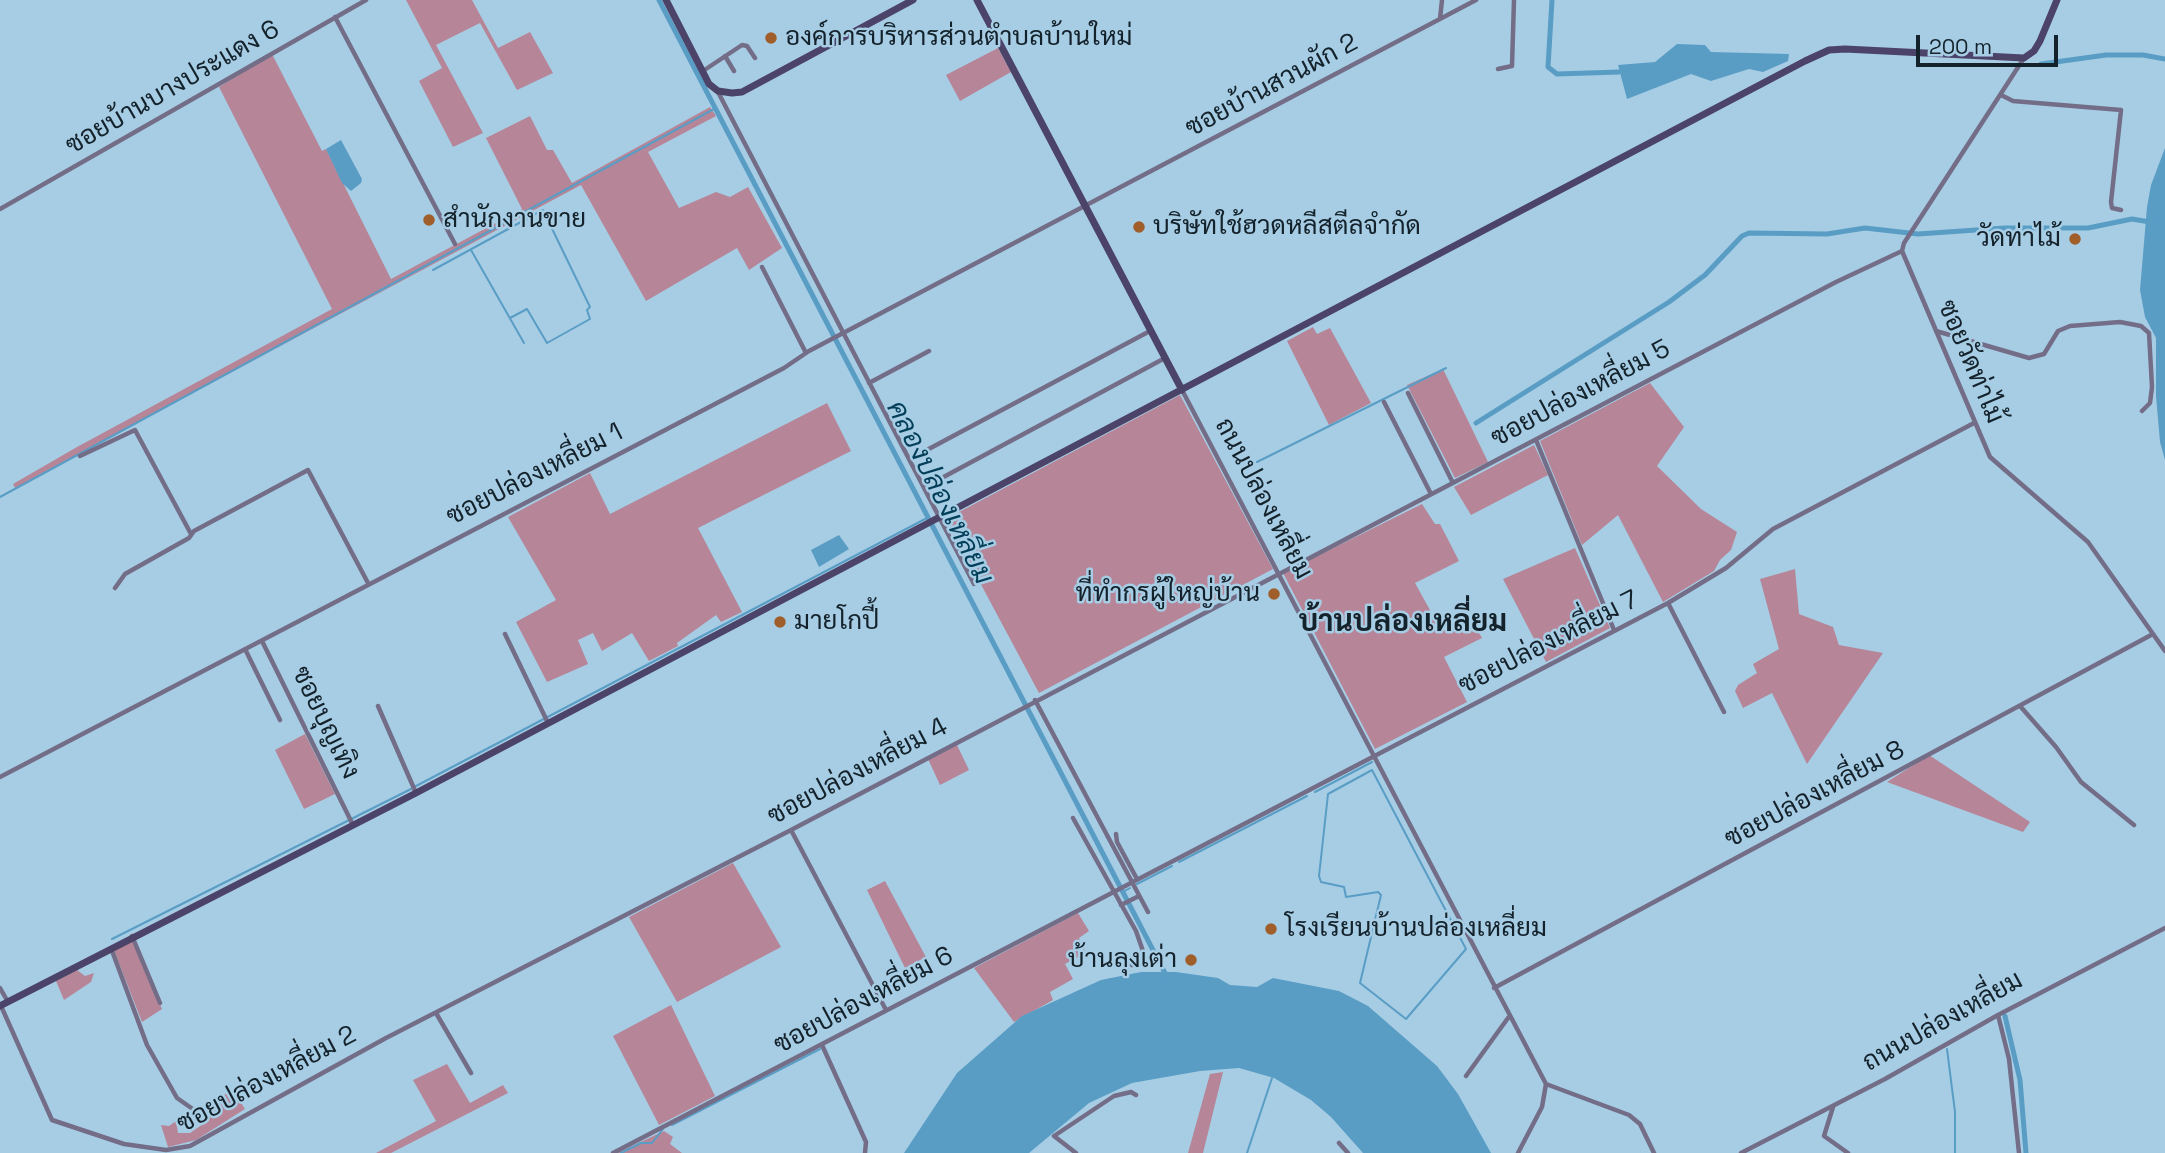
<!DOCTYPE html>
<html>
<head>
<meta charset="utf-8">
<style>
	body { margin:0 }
	#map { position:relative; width:2165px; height:1153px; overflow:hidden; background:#a7cde5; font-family:"Space Grotesk",sans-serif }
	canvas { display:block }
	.scale { position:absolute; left:1916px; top:35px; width:142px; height:32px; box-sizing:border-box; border:4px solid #14222b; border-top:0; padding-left:9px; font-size:21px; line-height:24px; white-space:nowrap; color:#14222b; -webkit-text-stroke:5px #a7cde5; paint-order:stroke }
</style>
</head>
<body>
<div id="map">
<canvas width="2165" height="1153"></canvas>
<div class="scale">200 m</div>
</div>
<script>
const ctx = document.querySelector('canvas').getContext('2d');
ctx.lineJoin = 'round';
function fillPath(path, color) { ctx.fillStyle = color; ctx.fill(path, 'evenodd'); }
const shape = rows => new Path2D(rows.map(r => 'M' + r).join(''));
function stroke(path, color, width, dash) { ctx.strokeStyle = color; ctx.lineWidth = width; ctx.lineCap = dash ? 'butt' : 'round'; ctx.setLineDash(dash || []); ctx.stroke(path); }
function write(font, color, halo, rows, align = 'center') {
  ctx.font = font + ' "Space Grotesk",Sarabun,sans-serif'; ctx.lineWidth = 5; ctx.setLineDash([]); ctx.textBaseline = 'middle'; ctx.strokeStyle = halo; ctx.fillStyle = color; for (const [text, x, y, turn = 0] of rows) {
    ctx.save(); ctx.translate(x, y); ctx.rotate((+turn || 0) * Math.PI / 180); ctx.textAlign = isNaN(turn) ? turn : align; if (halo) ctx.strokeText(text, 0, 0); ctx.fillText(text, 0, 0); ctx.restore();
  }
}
const green = shape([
	[406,0,472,0,498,48,530,32,553,73,517,90,480,23,436,45,483,133,453,147,419,81,442,68],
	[998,48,1011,72,960,101,946,75],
	[272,54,322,151,326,149,391,279,522,209,486,138,530,116,547,150,553,150,572,183,710,107,716,116,648,152,679,208,716,192,730,197,748,187,782,248,749,270,737,248,646,301,581,185,15,488,13,484,77,447,332,309,219,87],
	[1313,327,1317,334,1330,328,1371,403,1329,425,1287,341],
	[1443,369,1488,462,1455,478,1407,385],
	[1650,383,1684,427,1657,466,1701,509,1737,532,1731,550,1720,560,1714,571,1663,602,1618,515,1582,545,1540,441],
	[1180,395,1273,569,1039,693,946,519],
	[827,403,851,451,698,528,742,612,721,622,716,615,677,643,678,646,649,661,632,633,602,651,593,633,578,640,588,664,547,682,516,622,556,600,508,517,590,473,610,514],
	[1534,445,1548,475,1471,515,1454,487],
	[1422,504,1435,524,1440,524,1459,561,1415,583,1441,630,1478,631,1482,638,1444,657,1467,702,1375,749,1283,573],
	[1575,548,1610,628,1546,662,1503,579],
	[1795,569,1799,614,1833,627,1839,645,1883,653,1807,764,1772,693,1743,708,1735,691,1738,685,1757,673,1753,664,1779,649,1760,579],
	[305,734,335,794,304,809,275,750],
	[957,745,969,770,940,785,928,759],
	[1929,755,2030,822,2023,832,1887,782],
	[733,863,781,947,677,1002,629,917],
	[885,881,926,957,905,968,867,890],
	[1078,913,1089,931,1079,938,1086,953,1065,964,1073,979,1050,992,1053,1000,1014,1022,974,968],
	[132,941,162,1009,142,1022,115,953,115,949],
	[77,970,85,976,94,973,91,982,64,1000,56,981],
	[671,1005,715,1096,659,1125,613,1036],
	[447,1064,470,1103,503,1085,508,1093,391,1153,376,1153,436,1121,413,1080],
	[1223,1072,1203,1153,1188,1153,1210,1074],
	[233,1090,245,1109,196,1140,168,1147,161,1125,169,1126,176,1121,178,1133,190,1133,209,1120,202,1107],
	[664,1131,673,1137,670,1144,682,1153,617,1153]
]);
const water = shape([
	[1677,44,1705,45,1711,52,1789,54,1788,61,1763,72,1749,69,1711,81,1691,74,1627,99,1618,65,1655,62],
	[341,140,362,179,361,183,351,191,342,183,326,149],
	[2165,148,2165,460,2160,442,2156,396,2156,338,2145,317,2140,290,2147,207,2151,185],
	[839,535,849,549,819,567,811,550],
	[1141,972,1176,972,1218,978,1230,985,1257,987,1273,978,1339,991,1368,1006,1437,1066,1458,1094,1491,1153,1363,1153,1331,1117,1311,1100,1274,1078,1239,1068,1200,1071,1132,1083,1089,1103,1029,1153,904,1153,957,1073,1022,1016,1101,980]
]);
const stream = shape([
	[471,250,524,343],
	[433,270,543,210,590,307,587,310,590,319,547,343,527,309,510,318],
	[1257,462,1446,368],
	[0,497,714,109],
	[1372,770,1466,949,1406,1019,1360,983,1381,895,1378,892,1346,897,1344,887,1321,882,1319,876,1328,794,1372,770],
	[416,786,927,518],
	[1315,792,1372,762],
	[1179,862,1307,796],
	[1137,884,1172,866],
	[1123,892,1130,888],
	[112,939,411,789],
	[1947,1049,1955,1112,1955,1153],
	[672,1125,820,1049],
	[621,1153,641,1143,652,1143,663,1129],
	[1247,1153,1272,1078]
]);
const canal = shape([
	[659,0,1166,975],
	[1552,0,1548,67,1557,74,1619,72],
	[2041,64,2106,55,2143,55,2165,59],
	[1476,423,1669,302,1705,275,1742,236,1749,233,1827,234,1865,228,1918,234,2005,228,2088,228,2132,219,2150,222],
	[2005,1016,2020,1080,2026,1153]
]);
const street = shape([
	[335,17,455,244],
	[1440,19,1442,0],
	[725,56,734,71],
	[2024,58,1904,243,1902,251,1990,457,2088,542,2165,651],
	[1498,69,1512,66,1514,0],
	[703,71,742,45,747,46,755,58],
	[718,92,974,584],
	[2001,95,2013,101,2121,110,2111,202,2112,208,2121,210],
	[0,209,366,0],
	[762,267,806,353],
	[1936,331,2029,358,2044,354,2058,331,2070,326,2120,322,2141,326,2149,333,2152,387,2150,403,2142,411],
	[869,383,929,351],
	[1182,390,1546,1084,1629,1115,1640,1124,1654,1153],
	[1408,393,1453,483],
	[1384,402,1431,494],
	[1536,440,1614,630],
	[80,456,135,430,191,534],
	[910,459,1150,331],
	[925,487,1165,358],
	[115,588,125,574,189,538,194,531,308,470,368,583],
	[1668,603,1724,712],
	[505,634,548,723],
	[262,641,352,823],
	[245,649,280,720],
	[1035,700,1148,912],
	[378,706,416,793],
	[2020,706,2056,747,2081,782,2134,825],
	[0,777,784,368,809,351,1476,0],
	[1073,818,1136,931,1144,954,1132,965],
	[791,830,886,1010],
	[1116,834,1117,842,1137,879],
	[1121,905,1139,896],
	[132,936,160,1003],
	[111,948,147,1045,177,1098,197,1112],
	[0,988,8,1002],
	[1494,988,2153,634],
	[1,1006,52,1120,124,1144,166,1150,190,1146,386,1038,791,830,1836,282,1902,251],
	[436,1013,471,1073],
	[1998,1015,2009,1059,2019,1153],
	[822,1045,866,1142,865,1153],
	[1466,1076,1508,1018],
	[1833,1107,1824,1136,1848,1153],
	[1339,1143,1348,1153],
	[613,1153,1668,603,1726,568,1773,529,1974,423],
	[1076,1153,1054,1136,1114,1096,1131,1092,1136,1095],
	[1518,1153,1542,1107,1546,1084],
	[1741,1153,1885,1079,1998,1015,2165,928]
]);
const secondary = shape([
	[666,0,709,84,718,91,732,93,742,92,913,0],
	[977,0,1182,390],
	[0,1006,416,793,1805,61,1829,50,1845,49,2024,58,2034,51,2040,41,2057,0]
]);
const markers = [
	[771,38,7,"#a05e2b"],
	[429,220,7,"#a05e2b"],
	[1139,227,7,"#a05e2b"],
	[2075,239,7,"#a05e2b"],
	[1274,594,7,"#a05e2b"],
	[780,622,7,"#a05e2b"],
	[1271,929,7,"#a05e2b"],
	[1191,960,7,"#a05e2b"]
];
const poiNames = [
	["องค์การบริหารส่วนตำบลบ้านใหม่",785,38],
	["สำนักงานขาย",443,220],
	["บริษัทใช้ฮวดหลีสตีลจำกัด",1153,227],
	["วัดท่าไม้",2061,239,"right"],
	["ที่ทำกรผู้ใหญ่บ้าน",1260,594,"right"],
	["มายโกปี้",794,622],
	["โรงเรียนบ้านปล่องเหลี่ยม",1285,929],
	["บ้านลุงเต่า",1177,960,"right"]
];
const streetNames = [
	["ซอยบ้านสวนผัก 2",1272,86,-28],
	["ซอยบ้านบางประแดง 6",173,88,-30],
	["ซอยวัดท่าไม้",1970,362,67],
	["ซอยปล่องเหลี่ยม 5",1581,394,-28],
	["ซอยปล่องเหลี่ยม 1",535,475,-27],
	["ถนนปล่องเหลี่ยม",1263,499,62],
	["ซอยปล่องเหลี่ยม 7",1549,643,-27],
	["ซอยบุญเทิง",325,723,64],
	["ซอยปล่องเหลี่ยม 4",858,772,-28],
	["ซอยปล่องเหลี่ยม 8",1815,795,-28],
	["ซอยปล่องเหลี่ยม 6",864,1001,-28],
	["ถนนปล่องเหลี่ยม",1943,1022,-29],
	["ซอยปล่องเหลี่ยม 2",267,1080,-28]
];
const waterNames = [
	["คลองปล่องเหลี่ยม",939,493,63]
];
const quarterNames = [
	["บ้านปล่องเหลี่ยม",1403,623]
];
fillPath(green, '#b68597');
fillPath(water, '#599dc5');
stroke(stream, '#599dc5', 2);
stroke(canal, '#599dc5', 5);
stroke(street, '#736d87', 4.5);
stroke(secondary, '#4c4368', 7);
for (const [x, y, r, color] of markers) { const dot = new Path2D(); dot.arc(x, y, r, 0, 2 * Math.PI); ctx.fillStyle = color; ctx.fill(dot); stroke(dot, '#a7cde5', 2.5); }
write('26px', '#14222b', '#a7cde5', poiNames, 'left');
write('26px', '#14222b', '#a7cde5', streetNames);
write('italic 28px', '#043f5a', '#a7cde5', waterNames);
write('bold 30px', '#14222b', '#a7cde5', quarterNames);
</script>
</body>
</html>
